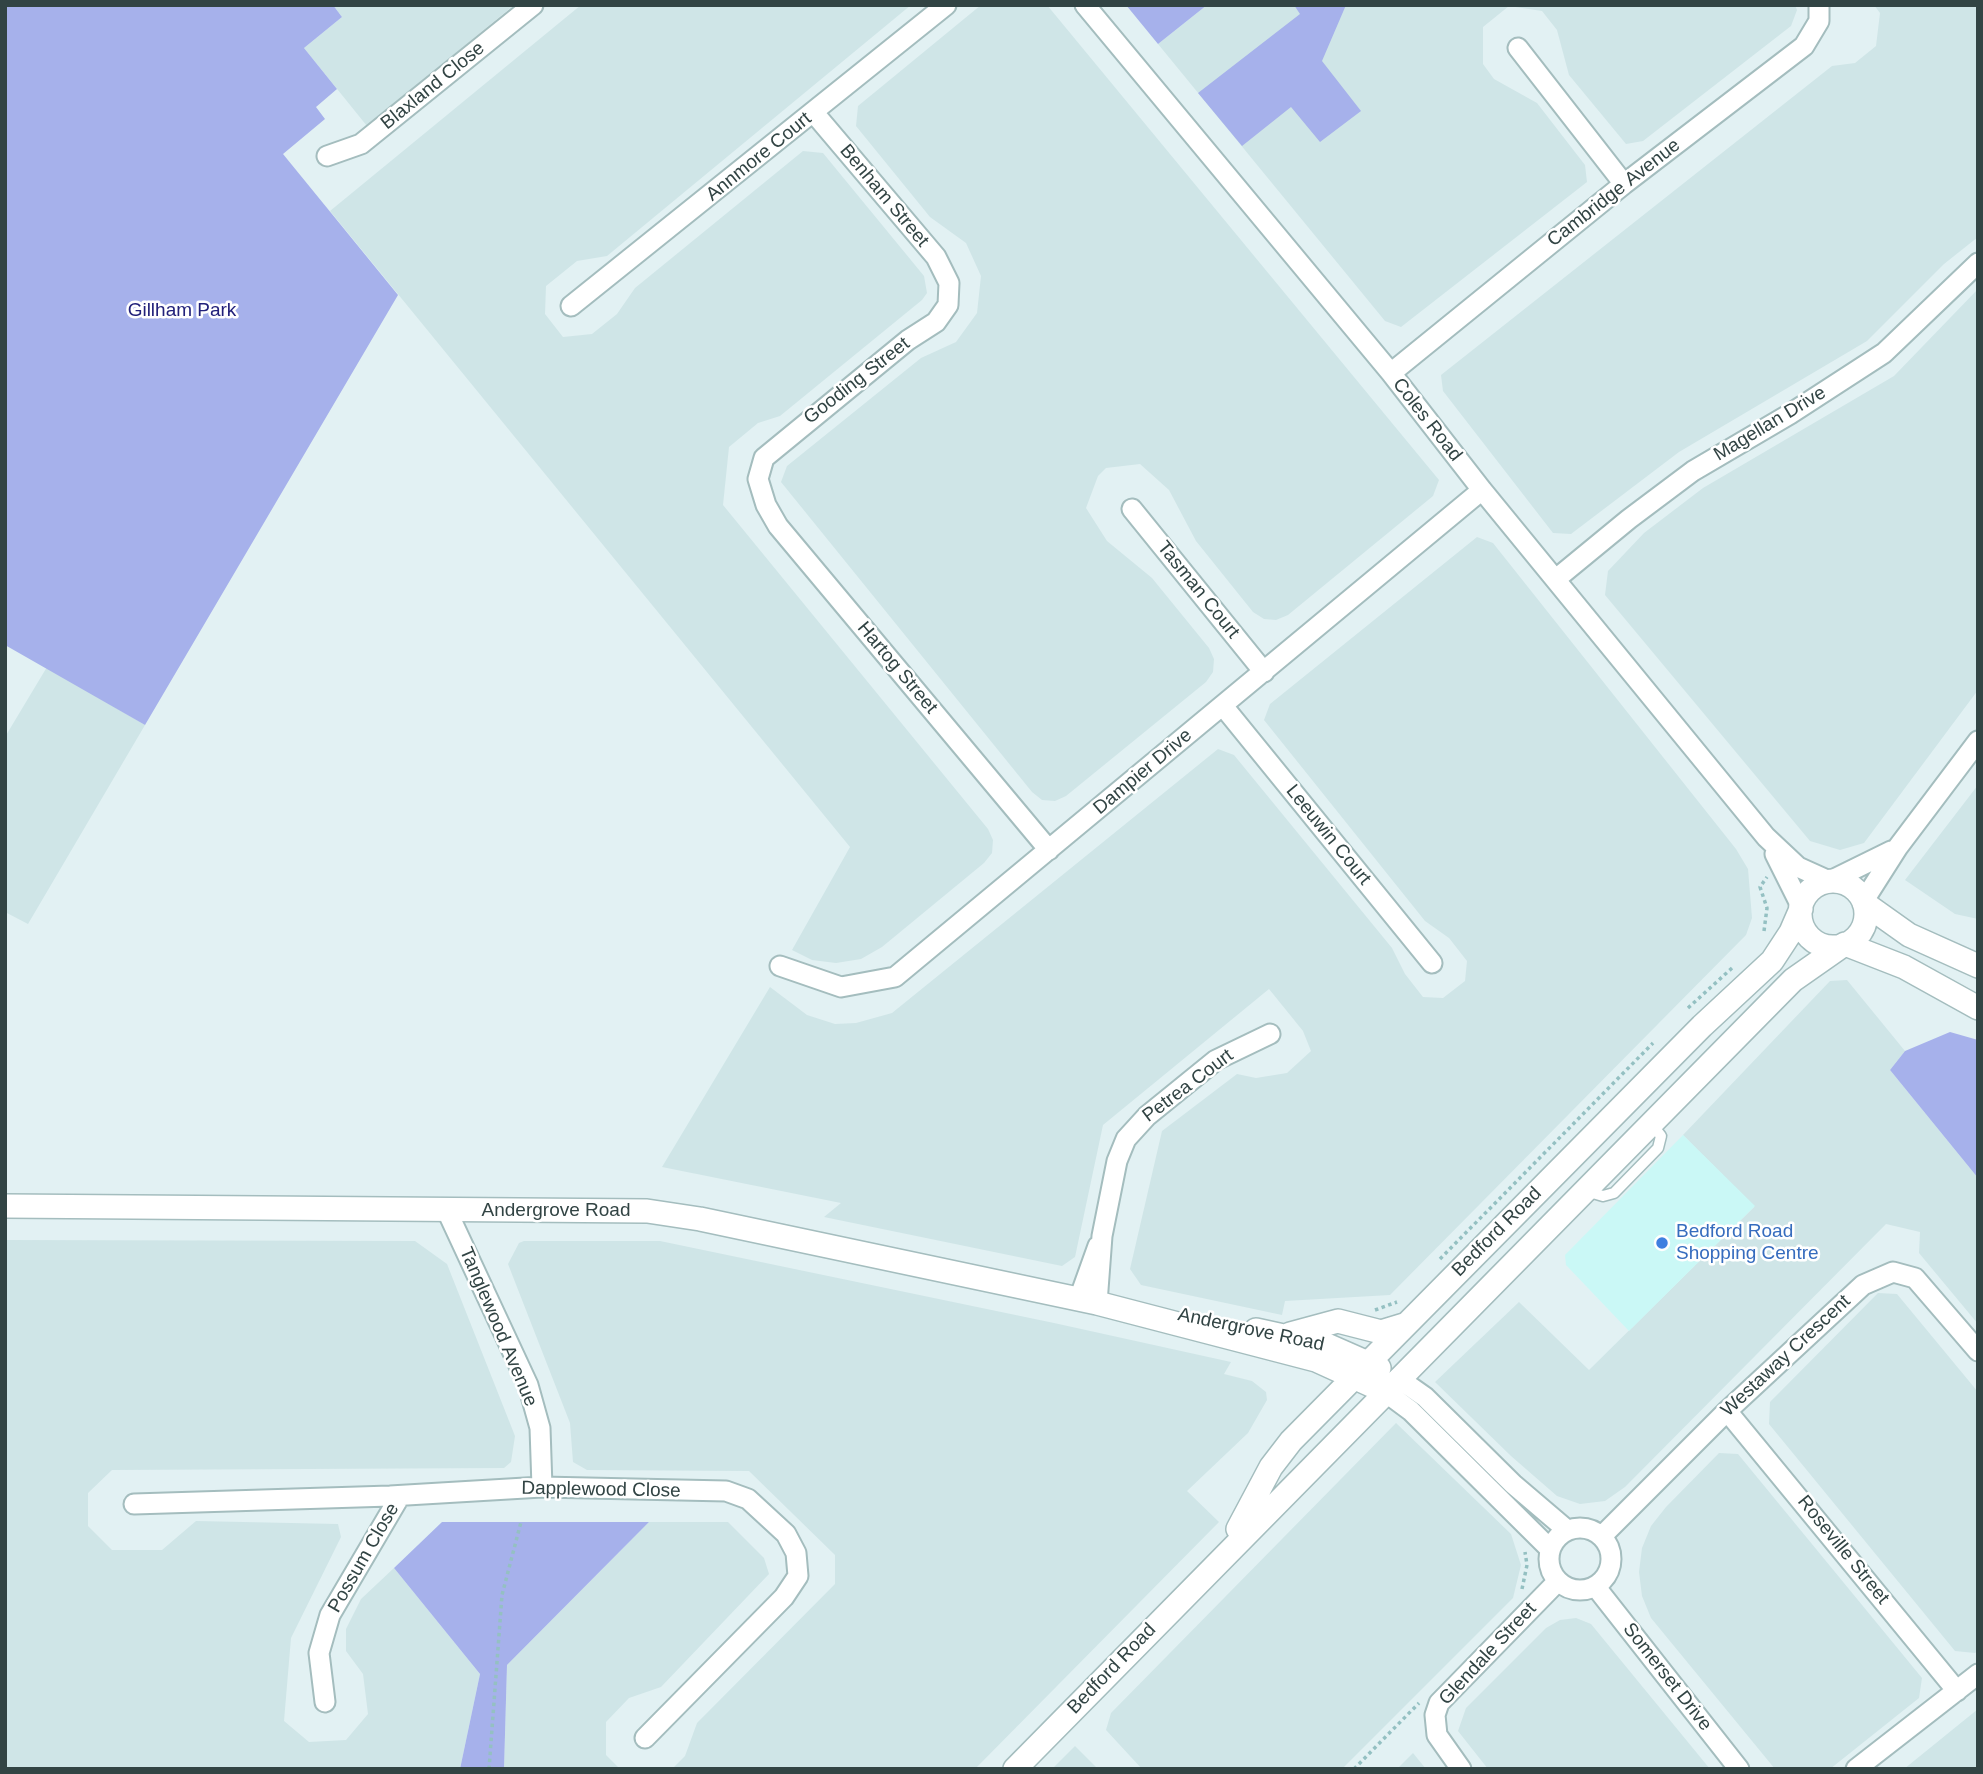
<!DOCTYPE html>
<html>
<head>
<meta charset="utf-8">
<style>
	body { margin:0 }
	#map { position:relative; width:1983px; height:1774px; overflow:hidden; background:#e2f1f3; font-family:Helvetica,sans-serif }
	canvas { display:block }
	.frame { position:absolute; inset:0; border:7px solid #324444; pointer-events:none }
</style>
</head>
<body>
<div id="map">
<canvas width="1983" height="1774"></canvas>
<div class="frame"></div>
</div>
<script>
const ctx = document.querySelector('canvas').getContext('2d');
ctx.lineJoin = 'round';
function fillPath(path, color) { ctx.fillStyle = color; ctx.fill(path, 'evenodd'); }
const shape = rows => new Path2D(rows.map(r => 'M' + r).join(''));
function stroke(path, color, width, dash) { ctx.strokeStyle = color; ctx.lineWidth = width; ctx.lineCap = dash ? 'butt' : 'round'; ctx.setLineDash(dash || []); ctx.stroke(path); }
function write(font, color, halo, rows, align = 'center') {
  ctx.font = font + ' Helvetica,sans-serif'; ctx.lineWidth = 5; ctx.setLineDash([]); ctx.textBaseline = 'middle'; ctx.strokeStyle = halo; ctx.fillStyle = color; for (const [text, x, y, turn = 0] of rows) {
    ctx.save(); ctx.translate(x, y); ctx.rotate((+turn || 0) * Math.PI / 180); ctx.textAlign = isNaN(turn) ? turn : align; if (halo) ctx.strokeText(text, 0, 0); ctx.fillText(text, 0, 0); ctx.restore();
  }
}
const residential = shape([
	[333,5,514,5,367,126,304,48,342,17],
	[581,5,911,5,607,256,577,261,546,286,545,314,563,337,592,334,617,314,635,288,803,151,823,153,924,276,927,293,922,300,780,416,758,423,729,447,723,505,988,829,993,840,992,853,984,863,882,947,861,959,836,963,812,960,792,950,850,847,330,211],
	[981,5,1047,5,1439,480,1433,496,1288,615,1276,620,1264,619,1253,612,1196,541,1169,490,1140,464,1106,468,1098,476,1086,508,1107,541,1152,578,1209,648,1214,659,1213,672,1206,682,1066,796,1055,801,1042,800,1032,792,781,482,787,466,921,358,956,342,977,313,981,276,966,243,930,217,856,126,858,106],
	[1207,5,1294,5,1301,13,1311,5,1795,5,1797,10,1791,26,1643,141,1626,144,1569,75,1557,30,1542,11,1509,6,1483,27,1483,64,1494,79,1537,103,1585,165,1587,182,1401,327,1385,321,1158,44],
	[1874,5,1978,5,1978,237,1944,264,1867,341,1679,452,1571,534,1553,533,1443,391,1441,375,1832,66,1855,63,1876,46,1880,13],
	[1978,289,1978,690,1864,843,1840,850,1810,841,1605,595,1608,571,1644,533,1703,488,1894,376],
	[1477,537,1493,543,1736,849,1748,869,1752,918,1746,935,1390,1295,1285,1301,1282,1315,1141,1285,1130,1269,1162,1131,1237,1074,1256,1078,1287,1073,1311,1051,1303,1031,1269,989,1103,1125,1075,1257,1062,1266,824,1217,841,1203,662,1167,770,987,807,1015,835,1024,856,1023,892,1013,1218,749,1234,755,1392,948,1405,974,1423,997,1443,998,1465,981,1467,961,1449,938,1425,921,1264,720,1270,704],
	[47,667,145,725,28,924,5,912,5,737],
	[1978,785,1978,919,1955,914,1905,880],
	[1847,980,1905,1051,1890,1070,1978,1178,1978,1324,1919,1253,1920,1232,1886,1224,1625,1487,1605,1501,1580,1504,1557,1496,1511,1456,1435,1382,1519,1302,1589,1370,1754,1207,1683,1135,1830,981],
	[5,1240,415,1241,447,1264,515,1436,511,1462,504,1468,112,1470,88,1493,88,1526,112,1550,162,1550,196,1521,338,1524,341,1537,291,1638,284,1721,309,1742,346,1740,368,1714,363,1674,346,1651,346,1629,361,1599,394,1568,480,1674,460,1769,5,1769],
	[524,1241,660,1241,1054,1323,1231,1362,1224,1374,1252,1381,1266,1392,1267,1400,1248,1433,1187,1491,1219,1522,975,1769,672,1769,685,1756,697,1723,835,1584,835,1555,749,1471,587,1470,573,1462,570,1423,508,1264,519,1243],
	[1878,1293,1897,1294,1978,1392,1978,1651,1975,1653,1955,1651,1769,1424,1770,1402],
	[1396,1423,1511,1534,1521,1565,1513,1598,1342,1769,1142,1769,1106,1730,1111,1713],
	[1719,1453,1738,1454,1922,1678,1919,1698,1830,1769,1775,1769,1651,1618,1642,1596,1639,1572,1642,1548,1651,1526,1666,1507],
	[649,1522,728,1522,764,1558,769,1574,661,1687,629,1698,606,1722,606,1755,620,1769,504,1769,507,1665],
	[1576,1618,1591,1624,1710,1769,1488,1769,1458,1731,1466,1708,1546,1628,1560,1620],
	[1978,1709,1978,1769,1904,1769],
	[1075,1746,1098,1769,1052,1769],
	[1413,1753,1426,1769,1397,1769]
]);
const commercial = shape([
	[1683,1135,1755,1206,1629,1331,1566,1265,1565,1255]
]);
const green = shape([
	[5,5,333,5,342,17,304,48,337,89,316,107,325,119,283,154,398,295,145,725,5,645],
	[1126,5,1207,5,1158,44],
	[1294,5,1346,5,1322,61,1361,111,1320,142,1291,107,1242,146,1198,93,1300,14],
	[1950,1032,1978,1040,1978,1178,1890,1070,1905,1051],
	[442,1522,649,1522,507,1665,504,1769,460,1769,480,1674,394,1568]
]);
const path = shape([
	[1764,931,1767,908,1760,887,1767,877],
	[1688,1008,1732,968],
	[1440,1259,1653,1043],
	[1375,1310,1397,1302],
	[1522,1589,1527,1565,1525,1552],
	[489,1769,502,1595,521,1522],
	[1354,1769,1419,1703]
]);
const service = shape([
	[1586,1191,1603,1196,1614,1193,1658,1148,1661,1136,1651,1123]
]);
const minor = shape([
	[1085,5,1391,373,1482,490,1766,837,1798,867,1829,881],
	[1518,48,1624,184],
	[814,113,936,257,949,283,948,305,936,322,908,340,764,458,758,479,766,505,778,526,1049,850],
	[327,156,361,144,533,5],
	[571,306,946,5],
	[1391,373,1624,184,1804,46,1819,21,1819,5],
	[1132,509,1264,672],
	[1556,579,1629,519,1693,471,1790,414,1884,353,1978,263],
	[1223,706,1432,963],
	[1775,854,1801,906],
	[1830,881,1891,851],
	[1863,902,1898,847,1978,741],
	[780,966,841,987,895,977,1482,490],
	[447,1211,528,1385,540,1428,542,1487],
	[1079,1299,1098,1246],
	[1097,1303,1102,1236,1117,1161,1126,1139,1147,1116,1216,1060,1270,1034],
	[1398,1378,1425,1397,1513,1484,1567,1530],
	[1384,1391,1411,1411,1550,1549],
	[1727,1411,1957,1691],
	[134,1504,390,1496,542,1487,726,1491,748,1499,786,1534,796,1553,798,1576,784,1597,645,1738],
	'1549 1559a31 31 0 1 1 62 0a31 31 0 1 1-62 0Z',
	[1602,1536,1727,1411,1863,1285,1893,1272,1915,1278,1978,1351],
	[1595,1586,1739,1769],
	[325,1702,319,1653,330,1615,400,1496],
	[1461,1769,1437,1735,1435,1715,1439,1703,1558,1581],
	[1856,1769,1978,1674]
]);
const tertiary = shape([
	'1800 914a33 33 0 1 1 66 0a33 33 0 1 1-66 0Z',
	[1864,903,1909,935,1978,966],
	[1845,944,1904,967,1978,1008],
	[5,1206,647,1211,700,1219,1097,1303,1316,1360,1384,1391],
	[1256,1330,1329,1346,1379,1368],
	[1290,1334,1338,1321,1381,1332,1404,1325],
	[1238,1529,1271,1467,1291,1441,1702,1026,1772,961,1791,932,1801,909],
	[1015,1769,1793,980,1843,945]
]);
const markers = [
	[1662,1243,7,"#3f7fe0"]
];
const streetNames = [
	["Blaxland Close",433,86,-39],
	["Annmore Court",759,157,-39],
	["Cambridge Avenue",1614,193,-38],
	["Benham Street",884,196,50],
	["Gooding Street",857,381,-38],
	["Coles Road",1427,420,52],
	["Magellan Drive",1770,424,-31],
	["Tasman Court",1198,590,51],
	["Hartog Street",897,668,50],
	["Dampier Drive",1143,772,-40],
	["Leeuwin Court",1328,835,51],
	["Petrea Court",1188,1086,-37],
	["Andergrove Road",556,1211],
	["Bedford Road",1497,1232,-45],
	["Tanglewood Avenue",498,1327,67],
	["Andergrove Road",1251,1330,12],
	["Westaway Crescent",1786,1356,-43],
	["Dapplewood Close",601,1490,1],
	["Roseville Street",1843,1550,51],
	["Possum Close",364,1558,-60],
	["Glendale Street",1488,1654,-47],
	["Bedford Road",1112,1669,-46],
	["Somerset Drive",1667,1677,52]
];
const parkNames = [
	["Gillham Park",182,311]
];
const shopNames = [
	["Bedford Road",1676,1232],
	["Shopping Centre",1676,1254]
];
fillPath(residential, '#cfe5e7');
fillPath(commercial, '#caf8f6');
fillPath(green, '#a6b1eb');
stroke(service, '#a4bdbe', 13);
stroke(minor, '#a4bdbe', 23);
stroke(tertiary, '#a4bdbe', 26);
stroke(path, '#94c0c2', 3.5, [3.5, 3.5]);
stroke(service, '#fff', 10);
stroke(minor, '#fff', 19);
stroke(tertiary, '#fff', 23);
for (const [x, y, r, color] of markers) { const dot = new Path2D(); dot.arc(x, y, r, 0, 2 * Math.PI); ctx.fillStyle = color; ctx.fill(dot); stroke(dot, '#fff', 2.5); }
write('19px', '#324444', '#fff', streetNames);
write('19px', '#22217a', '#fff', parkNames);
write('19px', '#366cbe', '#fff', shopNames, 'left');
</script>
</body>
</html>
